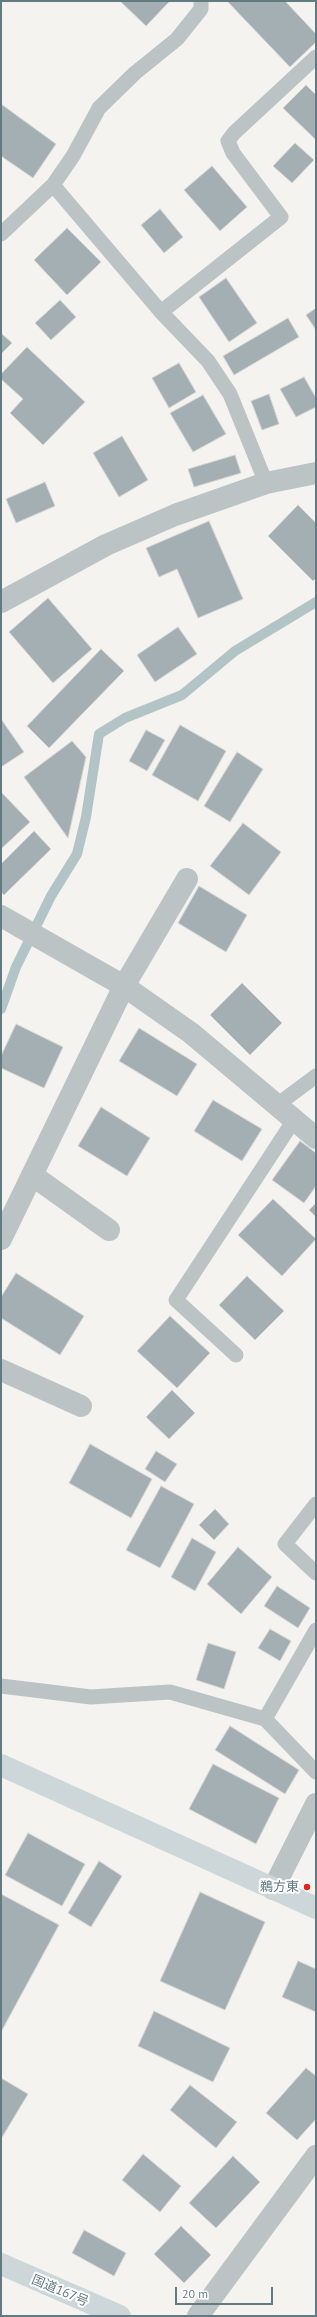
<!DOCTYPE html>
<html>
<head>
<meta charset="utf-8">
<style>
	body { margin:0 }
	#map { position:relative; width:317px; height:2317px; overflow:hidden; background:#f4f3f0; font-family:"PT Sans",sans-serif }
	canvas { display:block }
	.frame { position:absolute; inset:0; border:2px solid #627a82; pointer-events:none }
	.scale { position:absolute; left:175px; top:2287px; width:98px; height:18px; box-sizing:border-box; border:2px solid #627a82; border-top:0; padding-left:5px; font-size:12px; line-height:14px; white-space:nowrap; color:#627a82; -webkit-text-stroke:3px #fff; paint-order:stroke }
</style>
</head>
<body>
<div id="map">
<canvas width="317" height="2317"></canvas>
<div class="frame"></div>
<div class="scale">20 m</div>
</div>
<script>
const ctx = document.querySelector('canvas').getContext('2d');
ctx.lineJoin = 'round';
const shape = rows => new Path2D(rows.map(r => 'M' + r).join(''));
function stroke(path, color, width, dash) { ctx.strokeStyle = color; ctx.lineWidth = width; ctx.lineCap = dash ? 'butt' : 'round'; ctx.setLineDash(dash || []); ctx.stroke(path); }
function fillPath(path, color) { ctx.fillStyle = color; ctx.fill(path, 'evenodd'); }
function write(font, color, halo, rows, align = 'center') {
  ctx.font = font + ' "PT Sans","Noto Sans JP",sans-serif'; ctx.lineWidth = 4; ctx.setLineDash([]); ctx.textBaseline = 'middle'; ctx.strokeStyle = halo; ctx.fillStyle = color; for (const [text, x, y, turn = 0] of rows) {
    ctx.save(); ctx.translate(x, y); ctx.rotate((+turn || 0) * Math.PI / 180); ctx.textAlign = isNaN(turn) ? turn : align; if (halo) ctx.strokeText(text, 0, 0); ctx.fillText(text, 0, 0); ctx.restore();
  }
}
const stream = shape([
	[1,1009,16,967,51,896,77,854,86,817,99,734,125,718,182,695,235,651,316,602]
]);
const building = shape([
	[120,1,170,1,146,26,120,1],
	[227,1,285,1,316,34,316,42,290,67,227,1],
	[306,85,316,95,316,140,283,108,306,85],
	[1,104,56,144,33,178,1,156,1,104],
	[295,143,314,160,292,183,273,166,295,143],
	[212,166,247,207,220,231,184,190,212,166],
	[160,209,183,237,164,253,141,225,160,209],
	[67,228,101,262,67,295,34,260,67,228],
	[226,278,257,323,229,342,199,297,226,278],
	[60,300,76,317,51,340,35,323,60,300],
	[316,308,316,330,306,315,316,308],
	[288,318,299,337,234,375,223,356,288,318],
	[1,333,12,343,1,354,1,333],
	[27,347,85,402,43,445,10,413,23,399,1,379,1,374,27,347],
	[179,363,196,392,169,408,152,378,179,363],
	[304,377,316,398,316,407,296,417,280,389,304,377],
	[269,394,279,424,262,430,251,401,269,394],
	[203,395,226,434,193,452,170,413,203,395],
	[122,436,148,480,119,497,93,453,122,436],
	[235,455,241,473,194,487,188,469,235,455],
	[45,482,55,506,16,523,6,499,45,482],
	[298,505,316,523,316,578,313,581,268,536,298,505],
	[209,521,243,599,198,618,177,569,159,577,146,548,209,521],
	[48,598,92,649,53,683,9,632,48,598],
	[178,627,197,654,155,682,137,655,178,627],
	[101,649,124,671,49,748,27,726,101,649],
	[1,719,24,752,1,767,1,719],
	[180,725,226,751,198,801,152,775,180,725],
	[146,730,165,740,147,771,129,761,146,730],
	[72,741,86,757,68,838,24,777,72,741],
	[237,752,263,769,230,822,204,806,237,752],
	[1,792,30,822,1,849,1,792],
	[243,823,281,852,249,895,210,866,243,823],
	[34,831,51,849,4,895,1,892,1,864,34,831],
	[199,886,247,915,226,952,178,923,199,886],
	[242,983,282,1023,250,1055,210,1015,242,983],
	[16,1024,63,1047,44,1088,1,1068,1,1056,16,1024],
	[139,1028,197,1064,177,1096,119,1061,139,1028],
	[213,1100,262,1129,242,1161,194,1131,213,1100],
	[101,1107,150,1138,127,1176,78,1146,101,1107],
	[300,1141,316,1153,316,1186,304,1203,272,1180,300,1141],
	[273,1199,316,1239,282,1276,238,1235,273,1199],
	[316,1203,316,1217,309,1210,316,1203],
	[16,1273,84,1316,60,1355,1,1318,1,1297,16,1273],
	[247,1276,284,1311,255,1340,219,1305,247,1276],
	[170,1316,210,1353,177,1388,137,1351,170,1316],
	[172,1390,195,1413,169,1439,146,1417,172,1390],
	[90,1444,152,1479,131,1518,69,1483,90,1444],
	[156,1451,177,1464,165,1482,145,1469,156,1451],
	[161,1486,194,1504,160,1568,126,1550,161,1486],
	[215,1509,229,1524,214,1540,199,1525,215,1509],
	[192,1538,216,1552,195,1591,171,1577,192,1538],
	[238,1547,272,1577,241,1614,207,1584,238,1547],
	[277,1586,310,1608,298,1628,264,1606,277,1586],
	[270,1629,291,1641,280,1661,258,1648,270,1629],
	[208,1643,236,1652,224,1689,196,1680,208,1643],
	[230,1726,299,1770,285,1794,215,1750,230,1726],
	[213,1764,279,1798,256,1844,189,1809,213,1764],
	[28,1833,85,1864,62,1906,5,1875,28,1833],
	[99,1861,122,1876,91,1927,68,1913,99,1861],
	[200,1892,265,1922,225,2010,160,1981,200,1892],
	[1,1894,59,1925,1,2032,1,1894],
	[298,1961,316,1969,316,2012,282,1997,298,1961],
	[154,2011,230,2048,213,2082,138,2046,154,2011],
	[306,2068,316,2076,316,2119,297,2140,266,2113,306,2068],
	[1,2078,28,2094,1,2139,1,2078],
	[190,2085,237,2122,216,2148,170,2110,190,2085],
	[143,2154,181,2186,160,2212,122,2180,143,2154],
	[233,2156,260,2182,216,2228,189,2203,233,2156],
	[181,2226,211,2255,184,2283,154,2254,181,2226],
	[84,2230,126,2253,114,2276,72,2253,84,2230]
]);
const lane = shape([
	[53,185,161,312,208,361,230,394,266,483],
	[1,234,53,185,73,156,99,108,135,73,177,39,201,9,201,1],
	[161,312,281,217,233,153,228,141,234,133,316,57],
	[277,1105,316,1076],
	[236,1355,176,1300,294,1120],
	[316,1504,285,1544,316,1573],
	[1,1686,91,1697,170,1692,265,1719,316,1772],
	[265,1719,316,1630]
]);
const street = shape([
	[1,602,106,545,175,515,266,483,316,473],
	[1,916,124,986,191,1033,316,1138],
	[32,1175,109,1230],
	[1,1239,124,986,187,879],
	[1,1370,81,1406],
	[273,1889,316,1804],
	[198,2316,316,2156]
]);
const secondary = shape([
	[1,1765,316,1908]
]);
const highway = shape([
	[1,2264,120,2316]
]);
const markers = [
	[307,1887,4,"#eb2219"]
];
const poiNames = [
	["鵜方東",299,1887]
];
const streetNames = [
	["国道167号",60,2291,23]
];
stroke(stream, '#b2c4c6', 10);
fillPath(building, '#a3afb2');
stroke(building, '#d5d5d3', 1);
stroke(lane, '#bcc3c5', 15);
stroke(street, '#bcc3c5', 22);
stroke(secondary, '#cdd6d8', 22);
stroke(highway, '#cdd6d8', 22);
for (const [x, y, r, color] of markers) { const dot = new Path2D(); dot.arc(x, y, r, 0, 2 * Math.PI); ctx.fillStyle = color; ctx.fill(dot); stroke(dot, '#fff', 1.5); }
write('13px', '#627a82', '#fff', poiNames, 'right');
write('13px', '#627a82', '#fff', streetNames);
</script>
</body>
</html>
